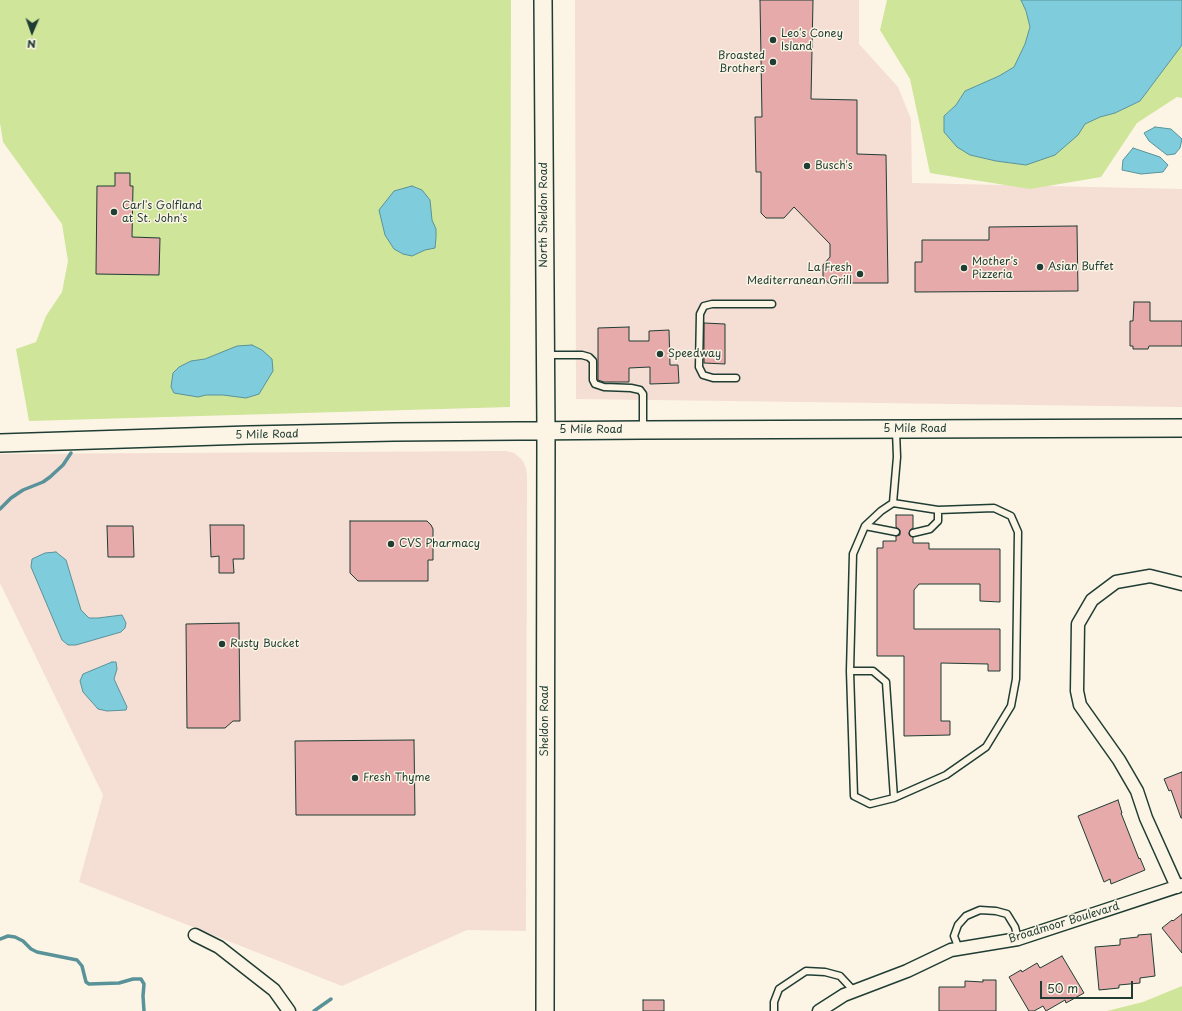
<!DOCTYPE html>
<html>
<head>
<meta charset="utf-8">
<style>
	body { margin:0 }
	#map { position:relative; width:1182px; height:1011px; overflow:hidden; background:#fcf5e5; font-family:"Playpen Sans",sans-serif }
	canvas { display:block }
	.north { position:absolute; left:12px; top:12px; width:40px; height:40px; -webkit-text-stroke:3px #fcf5e5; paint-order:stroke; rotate:182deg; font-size:11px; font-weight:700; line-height:16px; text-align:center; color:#1f3d34 }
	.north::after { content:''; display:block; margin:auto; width:14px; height:18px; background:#1f3d34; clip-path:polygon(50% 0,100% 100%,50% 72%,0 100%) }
	.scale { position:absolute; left:1040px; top:981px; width:93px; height:18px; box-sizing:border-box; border:2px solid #1f3d34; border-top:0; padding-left:5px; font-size:12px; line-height:14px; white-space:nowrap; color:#1f3d34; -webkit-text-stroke:3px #fcf5e5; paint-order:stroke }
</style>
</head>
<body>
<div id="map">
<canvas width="1182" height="1011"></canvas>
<div class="north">N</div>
<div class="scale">50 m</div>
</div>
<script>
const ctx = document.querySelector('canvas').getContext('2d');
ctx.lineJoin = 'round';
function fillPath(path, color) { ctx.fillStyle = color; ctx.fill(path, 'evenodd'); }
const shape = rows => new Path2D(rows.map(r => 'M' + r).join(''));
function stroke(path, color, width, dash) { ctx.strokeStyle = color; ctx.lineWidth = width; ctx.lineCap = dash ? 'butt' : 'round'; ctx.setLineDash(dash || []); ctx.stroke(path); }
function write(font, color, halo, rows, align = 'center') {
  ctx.font = font + ' "Playpen Sans",sans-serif'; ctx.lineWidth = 3; ctx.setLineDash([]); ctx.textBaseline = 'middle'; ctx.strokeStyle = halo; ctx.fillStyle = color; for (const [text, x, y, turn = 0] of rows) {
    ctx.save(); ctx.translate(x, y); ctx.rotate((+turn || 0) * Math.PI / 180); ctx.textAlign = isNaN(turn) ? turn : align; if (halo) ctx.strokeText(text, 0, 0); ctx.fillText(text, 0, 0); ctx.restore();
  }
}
const built = shape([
	[575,0,859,0,859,44,898,87,911,119,912,183,1182,189,1182,407,576,399],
	[506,451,514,453,520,458,523,461,526,468,527,475,526,931,467,930,342,986,79,882,103,795,0,583,0,454]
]);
const green = shape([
	[0,0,511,0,510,407,29,421,16,349,36,342,46,316,62,292,68,261,62,224,3,142,0,123],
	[887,0,1021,0,1026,11,1030,27,1025,44,1014,67,999,76,965,91,956,105,944,116,970,155,996,161,1026,165,1078,135,1084,124,1100,117,1115,113,1140,101,1182,45,1182,98,1177,97,1137,123,1101,177,1030,189,930,173,910,79,880,30],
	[1182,986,1182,1011,1107,1011,1143,1002]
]);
const water = shape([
	[1021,0,1182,0,1182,45,1140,101,1115,113,1100,117,1085,124,1078,135,1055,155,1026,165,996,161,970,155,957,147,944,132,944,116,956,105,965,91,999,76,1014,67,1025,44,1030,27,1026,11,1021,0],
	[1155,127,1171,129,1182,139,1180,148,1175,154,1167,155,1149,141,1144,133,1155,127],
	[1133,148,1160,157,1168,165,1163,172,1141,174,1122,170,1123,160,1133,148],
	[412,186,422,190,430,200,432,220,436,229,436,237,435,248,425,250,412,256,403,254,394,249,385,235,379,210,394,191,412,186],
	[252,345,262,350,272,359,273,371,259,394,246,398,223,395,206,395,198,397,174,393,171,387,173,373,179,367,191,361,205,359,237,346,252,345],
	[56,552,66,560,81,610,89,618,98,618,122,615,126,623,125,628,121,632,76,645,68,645,62,640,31,567,32,559,45,553,56,552],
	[112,662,116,662,117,669,114,679,127,707,126,710,107,711,98,709,83,692,80,681,83,674,112,662]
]);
const stream = shape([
	[0,509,11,498,23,490,43,482,50,477,63,465,71,453],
	[0,939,8,936,15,937,23,941,31,949,37,952,77,960,82,966,86,982,89,984,119,983,133,979,141,979,144,984,143,996,144,1011],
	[314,1011,331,999]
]);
const building = shape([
	[760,0,813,0,811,99,857,100,857,154,886,155,888,283,828,283,823,276,823,265,830,257,830,244,794,207,784,218,766,218,761,213,761,172,756,172,755,117,762,117,760,0],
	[115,173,130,173,130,186,133,186,132,237,160,238,159,275,96,274,97,186,115,186,115,173],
	[1077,226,1078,291,915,292,915,262,922,262,922,240,989,240,989,227,1077,226],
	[1134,302,1150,302,1150,321,1182,321,1182,346,1149,346,1148,349,1133,349,1133,346,1130,346,1130,321,1133,321,1134,302],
	[704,323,725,324,725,364,704,363,704,323],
	[629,327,629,341,649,341,649,331,669,330,670,365,678,365,679,383,650,384,650,367,629,368,629,382,604,382,598,380,598,328,629,327],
	[896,515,913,515,913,528,910,530,909,534,910,536,913,537,913,543,929,543,929,549,1000,549,1000,602,980,601,980,584,919,584,914,590,914,629,1000,629,1000,671,988,671,988,664,941,663,941,721,950,721,950,735,904,736,904,656,877,656,877,548,883,548,883,541,896,541,896,536,900,535,900,530,896,527,896,515],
	[350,521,427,521,431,525,433,529,433,560,428,560,428,581,358,581,350,573,350,521],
	[210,525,244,525,244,559,233,559,234,573,219,573,219,556,211,557,210,525],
	[107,526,133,526,134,557,108,557,107,526],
	[239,623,240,721,233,721,225,728,187,728,186,624,239,623],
	[414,740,415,815,296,815,295,741,414,740],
	[1182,772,1182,818,1181,818,1171,790,1169,791,1164,779,1182,772],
	[1118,800,1122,813,1121,813,1139,859,1140,858,1145,870,1111,884,1110,879,1104,882,1078,816,1118,800],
	[1182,914,1182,953,1162,928,1172,920,1173,921,1182,914],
	[1151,934,1155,976,1140,978,1140,983,1119,985,1119,988,1099,990,1095,947,1120,945,1120,939,1138,937,1138,935,1151,934],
	[1062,956,1084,993,1066,1003,1065,1000,1046,1011,1043,1006,1034,1011,1029,1011,1009,977,1021,970,1022,972,1037,963,1040,968,1062,956],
	[983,980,996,980,996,1011,939,1011,939,987,965,987,965,981,983,982,983,980],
	[643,1000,664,1000,664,1011,643,1011,643,1000]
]);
const lane = shape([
	[547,355,582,355,589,357,593,361,593,380,595,384,604,387,631,388,640,390,643,394,643,428],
	[736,378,713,378,703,375,699,367,700,314,704,306,712,304,772,304],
	[893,503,881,511,865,526,853,554,850,671,854,796,870,804,894,798,946,775,986,747,1011,706,1016,679,1018,532,1011,516,994,508,938,510,893,503,897,457,896,431],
	[865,526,896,532],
	[913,533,930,529,938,521,938,510],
	[850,671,873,671,886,682,894,798],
	[959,949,954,936,958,925,966,916,980,910,996,911,1007,914,1015,927,1018,939],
	[774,1011,774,1002,779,989,806,971,825,972,840,976,854,991]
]);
const street = shape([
	[1177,887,1146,818,1137,791,1119,760,1080,705,1077,691,1078,624,1092,600,1116,582,1150,576,1182,584],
	[195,935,219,947,274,990,289,1011],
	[819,1011,844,995,907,971,951,950,1018,939,1182,885]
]);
const secondary = shape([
	[543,0,546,431,545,1011],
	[0,443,249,435,394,432,643,430,1182,428]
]);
const markers = [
	[773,40,4,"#1f3d34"],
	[773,62,4,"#1f3d34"],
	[807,166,4,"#1f3d34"],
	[114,212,4,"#1f3d34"],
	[1040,267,4,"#1f3d34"],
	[964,268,4,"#1f3d34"],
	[860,274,4,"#1f3d34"],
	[660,354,4,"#1f3d34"],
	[391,544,4,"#1f3d34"],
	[222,644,4,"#1f3d34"],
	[355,778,4,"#1f3d34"]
];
const poiNames = [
	["Leo's Coney",781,34],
	["Island",781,47],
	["Broasted",765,56,"right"],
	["Brothers",765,69,"right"],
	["Busch's",815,166],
	["Carl's Golfland",122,206],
	["at St. John's",122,219],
	["Mother's",972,262],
	["Pizzeria",972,275],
	["Asian Buffet",1048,267],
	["La Fresh",852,268,"right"],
	["Mediterranean Grill",852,281,"right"],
	["Speedway",668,354],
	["CVS Pharmacy",399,544],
	["Rusty Bucket",230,644],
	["Fresh Thyme",363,778]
];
const streetNames = [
	["North Sheldon Road",544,215,-90],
	["5 Mile Road",915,429],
	["5 Mile Road",591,430],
	["5 Mile Road",267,435,-1],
	["Sheldon Road",545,721,-90],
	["Broadmoor Boulevard",1064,923,-17]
];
fillPath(built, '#f5ded3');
fillPath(green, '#cfe59a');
fillPath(water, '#7fcddc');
stroke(water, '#599399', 1);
stroke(stream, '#599399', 3.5);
fillPath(building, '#e5aaa9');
stroke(building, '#1f3d34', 1);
stroke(lane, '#1f3d34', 9);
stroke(street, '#1f3d34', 15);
stroke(secondary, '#1f3d34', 20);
stroke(lane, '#fcf5e5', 6);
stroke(street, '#fcf5e5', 12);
stroke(secondary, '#fcf5e5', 17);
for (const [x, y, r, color] of markers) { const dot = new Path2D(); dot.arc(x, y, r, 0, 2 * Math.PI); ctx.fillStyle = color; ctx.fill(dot); stroke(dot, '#fcf5e5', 1.5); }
write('11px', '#1f3d34', '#fcf5e5', poiNames, 'left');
write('11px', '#1f3d34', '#fcf5e5', streetNames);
</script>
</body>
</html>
